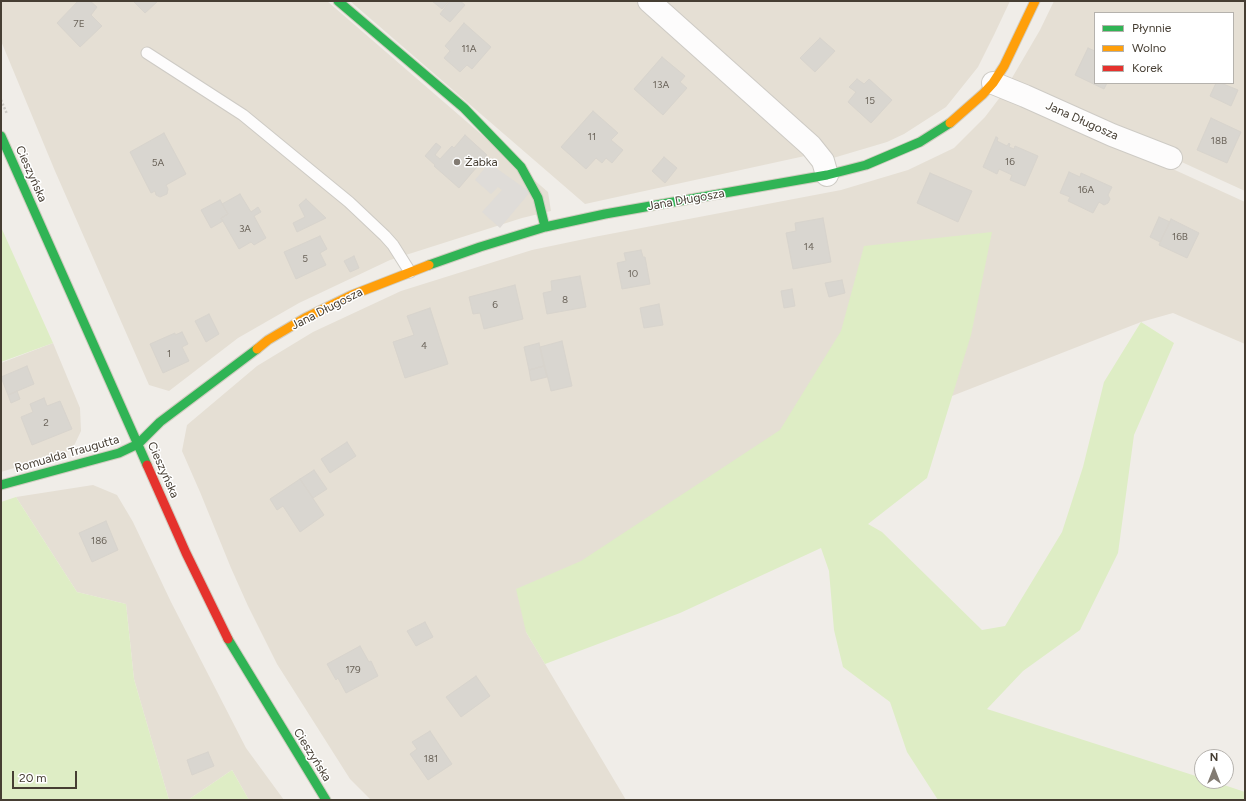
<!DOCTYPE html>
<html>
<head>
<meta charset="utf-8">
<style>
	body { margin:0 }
	#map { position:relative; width:1246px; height:801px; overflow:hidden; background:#f0ede8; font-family:Figtree,sans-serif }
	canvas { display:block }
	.frame { position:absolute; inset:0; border:2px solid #463e33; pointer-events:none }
	.legend { position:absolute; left:1094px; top:12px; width:140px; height:72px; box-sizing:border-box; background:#fff; border:1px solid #b5b2ad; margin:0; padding:5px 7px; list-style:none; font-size:12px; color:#463e33 }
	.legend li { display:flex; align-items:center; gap:8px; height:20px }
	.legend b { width:20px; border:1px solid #b5b2ad }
	.north { position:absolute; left:1194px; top:749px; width:40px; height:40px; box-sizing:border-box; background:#fff; border:1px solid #b5b2ad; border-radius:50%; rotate:0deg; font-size:11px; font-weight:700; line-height:16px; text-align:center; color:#463e33 }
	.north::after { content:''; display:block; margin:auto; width:14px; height:18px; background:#827b72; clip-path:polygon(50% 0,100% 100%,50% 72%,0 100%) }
	.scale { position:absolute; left:12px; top:771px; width:65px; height:18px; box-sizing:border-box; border:2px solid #463e33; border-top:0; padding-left:5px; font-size:12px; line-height:14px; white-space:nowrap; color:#463e33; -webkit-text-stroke:3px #fff; paint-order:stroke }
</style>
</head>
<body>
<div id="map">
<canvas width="1246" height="801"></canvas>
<div class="frame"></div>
<ul class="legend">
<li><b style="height:5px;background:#30b455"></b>Płynnie</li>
<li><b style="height:5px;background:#ff9f0a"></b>Wolno</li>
<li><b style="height:5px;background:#e5322d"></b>Korek</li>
</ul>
<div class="north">N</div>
<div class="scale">20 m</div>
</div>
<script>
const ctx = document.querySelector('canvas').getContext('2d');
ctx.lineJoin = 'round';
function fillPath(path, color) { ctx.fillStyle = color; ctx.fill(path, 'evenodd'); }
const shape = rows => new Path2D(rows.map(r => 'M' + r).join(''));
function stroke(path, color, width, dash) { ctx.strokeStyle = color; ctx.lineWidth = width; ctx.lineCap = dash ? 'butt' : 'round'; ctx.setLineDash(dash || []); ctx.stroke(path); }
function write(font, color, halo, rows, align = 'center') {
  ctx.font = font + ' Figtree,sans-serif'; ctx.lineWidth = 3; ctx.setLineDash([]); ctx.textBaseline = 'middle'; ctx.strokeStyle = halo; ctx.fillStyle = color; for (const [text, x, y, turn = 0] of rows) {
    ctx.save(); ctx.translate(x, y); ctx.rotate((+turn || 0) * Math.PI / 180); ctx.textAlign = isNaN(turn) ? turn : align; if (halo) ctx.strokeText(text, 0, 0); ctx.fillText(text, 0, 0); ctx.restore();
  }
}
const residential = shape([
	[1,1,327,1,548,192,551,211,522,218,390,260,299,303,238,338,169,391,149,385,55,171,1,41],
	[350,1,642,1,814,154,585,204],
	[656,1,1010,1,994,35,978,67,946,107,904,134,887,142,833,158],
	[1054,1,1245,1,1245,191,1009,83,1040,30],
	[1095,13,1233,13,1233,83,1095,83],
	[1004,92,1245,202,1245,344,1173,313,1141,322,768,468,526,632,626,800,371,800,350,779,277,664,248,606,231,568,200,492,182,451,187,425,257,366,313,332,401,291,532,250,594,237,841,190,908,170,954,148,985,117],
	[53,343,80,408,81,431,72,450,1,472,1,363],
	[93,485,117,495,133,522,171,602,246,748,284,800,249,800,232,770,188,800,169,800,134,679,126,604,77,592,16,497]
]);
const green = shape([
	[1,227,53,343,1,362],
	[992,232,971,335,927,478,868,524,882,532,982,630,1005,626,1062,532,1083,467,1104,382,1141,322,1174,343,1134,435,1118,553,1080,630,1023,671,987,709,1202,778,1202,781,1212,781,1245,792,1245,800,938,800,907,752,890,702,843,667,834,630,829,571,821,548,680,613,545,664,526,632,516,589,581,561,780,430,841,331,864,246],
	[16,497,77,592,126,604,134,679,169,800,1,800,1,502],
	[232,770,249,800,188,800]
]);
const parking = shape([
	[489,163,530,192,500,228,482,212,502,190,498,187,491,194,475,180]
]);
const building = shape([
	[78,1,90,1,97,7,91,15,102,26,80,47,57,23,78,1],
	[133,1,158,1,145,13,133,1],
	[432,1,449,1,442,9,432,1],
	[450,1,460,1,465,5,450,22,440,14,450,1],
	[464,23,491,47,472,69,467,65,460,72,444,58,450,51,445,46,464,23],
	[820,38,835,51,815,72,800,58,820,38],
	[1088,48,1095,51,1095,83,1107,83,1104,89,1075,75,1088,48],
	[662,57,685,76,680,82,687,88,663,115,634,89,662,57],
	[857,79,864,84,869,79,892,100,871,123,848,102,856,92,849,87,857,79],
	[1216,83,1221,83,1238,90,1231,106,1210,96,1216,83],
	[593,111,618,133,611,140,623,150,612,163,606,158,602,163,596,158,586,169,561,147,593,111],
	[1211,118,1241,132,1227,163,1197,150,1211,118],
	[164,133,186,174,166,185,168,189,167,194,160,197,156,195,155,191,151,193,130,152,164,133],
	[465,135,487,155,459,188,434,166,435,165,425,156,436,143,441,147,435,155,440,159,452,146,454,148,465,135],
	[996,137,998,138,997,141,1007,146,1009,143,1010,144,1009,147,1014,149,1015,146,1038,156,1025,186,1010,180,1012,175,999,169,997,174,983,167,996,137],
	[664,157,677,168,665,183,652,171,664,157],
	[1069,172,1080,177,1081,173,1112,187,1108,195,1110,199,1108,203,1104,205,1099,202,1093,213,1068,201,1070,197,1060,193,1069,172],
	[930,173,972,191,958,222,917,203,930,173],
	[240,194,251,212,258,207,261,212,254,216,266,238,254,245,251,242,239,249,221,218,228,214,222,204,240,194],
	[306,199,326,218,297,232,293,223,305,217,299,205,306,199],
	[220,200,228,214,221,218,223,221,211,228,201,210,220,200],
	[1159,217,1170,222,1160,242,1150,237,1159,217],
	[823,218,831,262,793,269,786,233,796,231,795,223,823,218],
	[1171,219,1199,233,1187,258,1159,245,1171,219],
	[320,236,327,249,320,253,326,265,296,279,284,252,320,236],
	[641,250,643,257,645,257,650,284,622,289,617,263,626,261,624,253,641,250],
	[354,256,359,268,350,272,344,261,354,256],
	[580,276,586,307,547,314,543,293,552,291,551,281,580,276],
	[842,280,845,293,829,297,825,283,842,280],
	[515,285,523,319,484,329,480,313,473,314,469,297,515,285],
	[792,289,795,306,784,308,781,291,792,289],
	[659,304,663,325,644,328,640,308,659,304],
	[430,308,448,364,405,378,393,342,414,335,407,316,430,308],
	[209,314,219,334,206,342,195,321,209,314],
	[182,332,188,344,182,347,189,361,163,373,150,344,175,333,175,335,182,332],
	[562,341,572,386,551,391,540,347,562,341],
	[539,343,544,366,529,370,524,347,539,343],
	[27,366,34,384,8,395,1,377,27,366],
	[544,366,547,377,531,381,529,370,544,366],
	[17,391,20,399,11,403,8,395,17,391],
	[44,398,47,406,60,401,72,429,32,445,21,417,33,412,30,404,44,398],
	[347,442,356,456,330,473,321,459,347,442],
	[314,470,327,489,313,498,300,479,314,470],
	[300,479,324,515,300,532,283,506,277,510,270,499,300,479],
	[106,521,118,550,92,562,79,533,106,521],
	[425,622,433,637,416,646,407,631,425,622],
	[360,646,369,662,371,661,378,676,346,693,338,678,336,680,327,664,360,646],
	[476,676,490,696,461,717,446,697,476,676],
	[430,731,452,764,428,780,410,754,417,749,412,742,430,731],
	[208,752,214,766,192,775,187,760,208,752]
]);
const path = shape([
	[1,100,7,114]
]);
const lane = shape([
	[147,53,243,115,316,175,349,202,385,236,393,245,410,272]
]);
const street = shape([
	[649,1,811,146,823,161,827,175],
	[993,83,1025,96,1112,135,1171,158]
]);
const fast = shape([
	[338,1,464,108,521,167,538,198,545,227],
	[1,136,147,465],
	[429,265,480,247,545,227,605,214,827,175,866,165,920,142,950,123],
	[1,485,119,453,138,444,160,422,257,349],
	[228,639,326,800]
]);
const slow = shape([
	[950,123,983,94,993,83,1004,66,1035,1],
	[257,349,268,340,305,318,352,295,429,265]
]);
const jam = shape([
	[147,465,186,553,228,639]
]);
const markers = [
	[457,162,4,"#827b72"]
];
const numberNames = [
	["7E",79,24],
	["11A",469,49],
	["13A",661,85],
	["15",870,101],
	["11",592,137],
	["18B",1219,141],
	["16",1010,162],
	["5A",158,163],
	["16A",1086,190],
	["3A",245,229],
	["16B",1180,237],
	["14",809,247],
	["5",305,259],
	["10",633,274],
	["8",565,300],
	["6",495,305],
	["4",424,346],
	["1",169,354],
	["2",46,423],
	["186",99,541],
	["179",353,670],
	["181",431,759]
];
const streetNames = [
	["Jana Długosza",1082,121,24],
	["Cieszyńska",31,174,66],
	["Jana Długosza",686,200,-10],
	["Jana Długosza",327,309,-27],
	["Romualda Traugutta",67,454,-16],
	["Cieszyńska",163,470,66],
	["Cieszyńska",312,755,58]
];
const poiNames = [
	["Żabka",465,162]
];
fillPath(residential, '#e5dfd4');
fillPath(green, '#deedc5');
fillPath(parking, '#dfdcd8');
fillPath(building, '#d9d6d0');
stroke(building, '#d8d4cd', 1);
stroke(lane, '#cecbc5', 13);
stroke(street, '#cecbc5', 24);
stroke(fast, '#d1ccbf', 11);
stroke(slow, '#d1ccbf', 11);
stroke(jam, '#d1ccbf', 11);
stroke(path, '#cecbc6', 2.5, [2, 2]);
stroke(lane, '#fdfcfc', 11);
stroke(street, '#fdfcfc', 22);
stroke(fast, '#30b455', 9);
stroke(slow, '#ff9f0a', 9);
stroke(jam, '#e5322d', 9);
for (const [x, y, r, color] of markers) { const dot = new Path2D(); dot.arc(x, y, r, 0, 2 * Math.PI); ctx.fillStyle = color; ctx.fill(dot); stroke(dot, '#fff', 1.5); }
write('10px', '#6c655b', null, numberNames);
write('12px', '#463e33', '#fff', streetNames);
write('12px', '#463e33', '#fff', poiNames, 'left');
</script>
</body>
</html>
